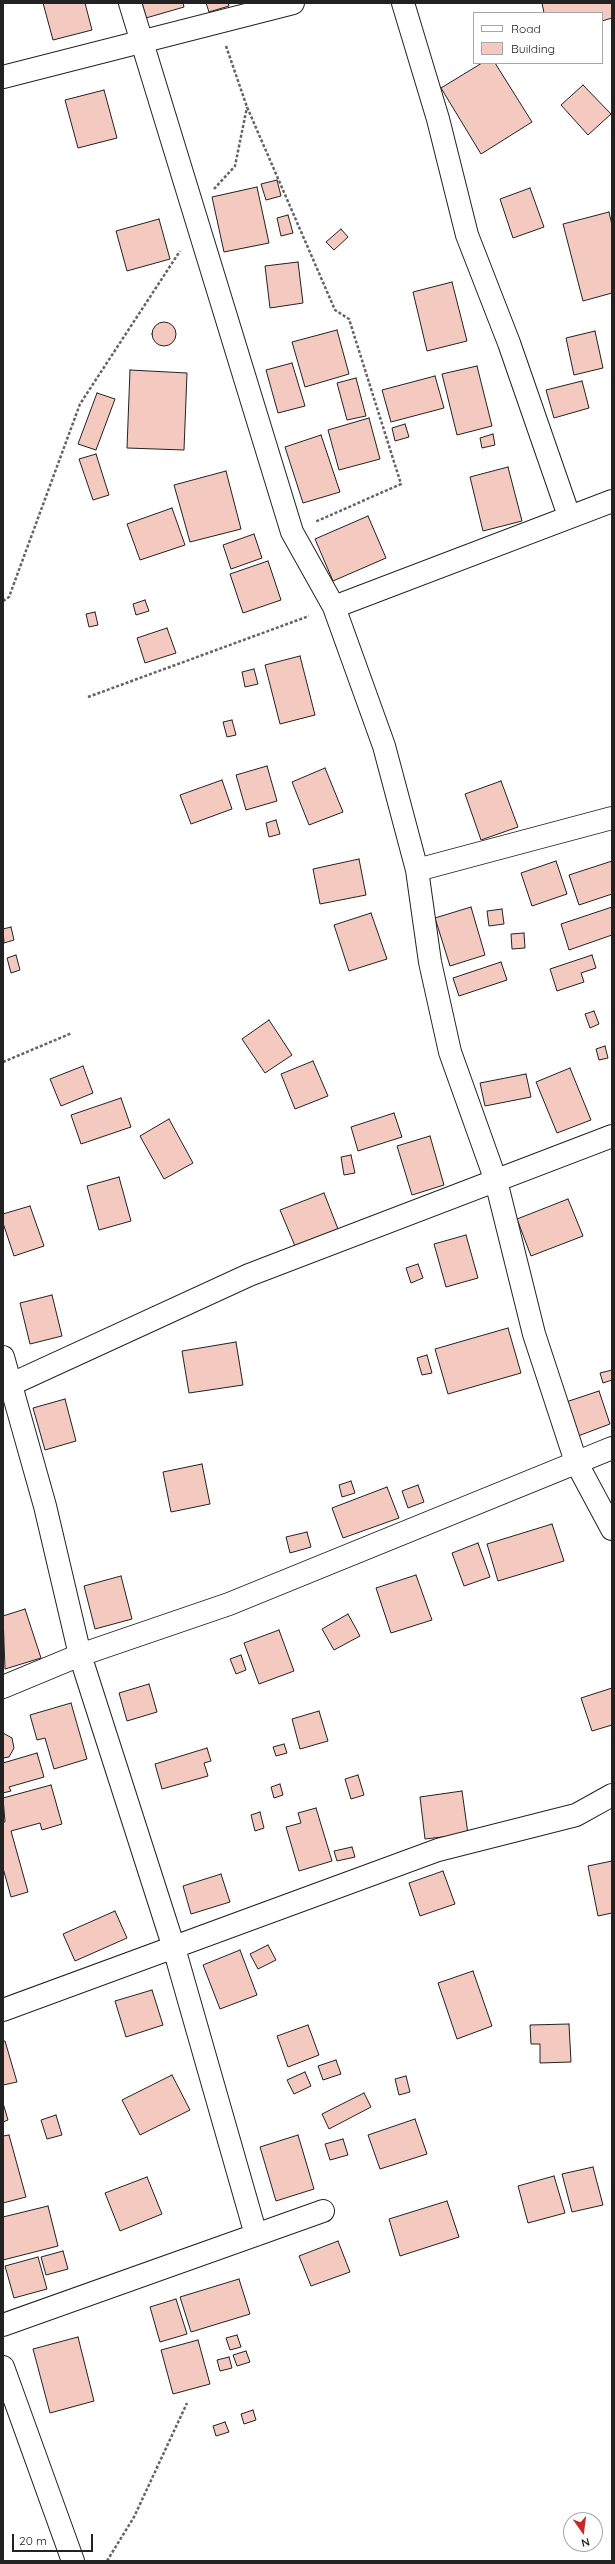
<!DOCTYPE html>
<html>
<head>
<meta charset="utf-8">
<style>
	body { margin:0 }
	#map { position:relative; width:615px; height:2564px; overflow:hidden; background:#fff; font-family:Quicksand,sans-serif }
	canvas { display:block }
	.frame { position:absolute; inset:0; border:4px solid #222; pointer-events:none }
	.legend { position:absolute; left:473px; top:12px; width:130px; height:52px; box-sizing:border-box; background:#fff; border:1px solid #a7a7a7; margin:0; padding:5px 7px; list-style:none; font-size:12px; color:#222 }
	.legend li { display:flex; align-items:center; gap:8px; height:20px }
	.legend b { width:20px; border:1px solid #a7a7a7 }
	.north { position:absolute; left:563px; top:2512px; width:40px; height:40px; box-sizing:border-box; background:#fff; border:1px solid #a7a7a7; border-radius:50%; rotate:166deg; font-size:11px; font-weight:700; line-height:16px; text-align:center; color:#222 }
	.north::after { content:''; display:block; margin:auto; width:14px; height:18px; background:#c62828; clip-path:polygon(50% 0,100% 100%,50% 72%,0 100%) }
	.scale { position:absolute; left:12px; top:2534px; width:81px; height:18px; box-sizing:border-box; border:2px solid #222; border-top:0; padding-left:5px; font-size:12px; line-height:14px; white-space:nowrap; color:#222; -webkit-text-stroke:3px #fff; paint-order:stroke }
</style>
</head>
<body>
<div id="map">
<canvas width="615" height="2564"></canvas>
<div class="frame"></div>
<ul class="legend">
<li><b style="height:5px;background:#fff"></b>Road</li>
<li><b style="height:11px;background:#f3c9c0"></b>Building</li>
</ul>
<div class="north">N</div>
<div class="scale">20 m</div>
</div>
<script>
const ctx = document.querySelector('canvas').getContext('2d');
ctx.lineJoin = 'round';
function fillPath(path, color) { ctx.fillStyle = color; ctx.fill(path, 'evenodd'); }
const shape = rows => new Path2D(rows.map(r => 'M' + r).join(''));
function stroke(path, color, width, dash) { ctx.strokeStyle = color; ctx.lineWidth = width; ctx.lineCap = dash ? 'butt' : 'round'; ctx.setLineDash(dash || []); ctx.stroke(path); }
const building = shape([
	[43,3,85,3,92,30,53,40,43,3],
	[142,3,183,3,184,7,146,18,142,3],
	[206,3,228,3,229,6,209,12,206,3],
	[542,3,612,3,612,18,602,21,602,13,544,13,542,3],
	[482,63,495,63,532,122,481,154,441,88,482,63],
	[583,85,611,114,588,135,561,105,583,85],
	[104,90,117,138,78,148,65,100,104,90],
	[277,180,281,196,266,200,261,184,277,180],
	[257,187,269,243,224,252,212,197,257,187],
	[530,188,544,227,513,238,500,199,530,188],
	[609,212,612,225,612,293,583,301,563,224,609,212],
	[288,215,293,233,281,236,277,218,288,215],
	[159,219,170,259,127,271,116,231,159,219],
	[341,229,348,237,334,250,326,242,341,229],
	[298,262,303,303,270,308,265,266,298,262],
	[452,282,467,341,427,351,413,292,452,282],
	'152 334a12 12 0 1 1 24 0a12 12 0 1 1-24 0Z',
	[337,330,349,374,305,387,292,342,337,330],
	[595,331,603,368,574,375,566,338,595,331],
	[292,363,305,406,278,413,266,370,292,363],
	[477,366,492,426,457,435,442,374,477,366],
	[130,370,187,373,184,450,127,448,130,370],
	[435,376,444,408,391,422,382,390,435,376],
	[356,378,366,416,347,420,337,383,356,378],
	[582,381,589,408,554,418,546,390,582,381],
	[97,393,115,399,96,450,78,444,97,393],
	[369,418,380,459,339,470,328,430,369,418],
	[405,424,409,437,395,441,392,428,405,424],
	[493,434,495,445,482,448,480,438,493,434],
	[321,435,340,492,303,503,285,447,321,435],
	[96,454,109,495,93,500,79,459,96,454],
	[508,467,522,521,483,531,470,477,508,467],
	[226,471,241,529,190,542,174,485,226,471],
	[172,508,185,545,140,560,127,524,172,508],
	[368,516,386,558,333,581,315,539,368,516],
	[254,534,262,558,231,569,223,545,254,534],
	[268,561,281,600,243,613,230,574,268,561],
	[145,600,149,611,136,615,133,604,145,600],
	[95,612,98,625,89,627,86,614,95,612],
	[167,628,176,653,145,663,137,638,167,628],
	[300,656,315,715,280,724,265,665,300,656],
	[254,669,258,684,245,687,242,672,254,669],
	[232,720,236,735,227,737,223,722,232,720],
	[267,766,277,801,246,810,236,775,267,766],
	[325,768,343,812,309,825,292,782,325,768],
	[222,780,232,809,191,824,180,795,222,780],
	[501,781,518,827,481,840,465,794,501,781],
	[276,820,280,834,269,837,266,823,276,820],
	[359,859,366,895,320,904,313,869,359,859],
	[556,861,567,894,532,906,521,873,556,861],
	[612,861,612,894,579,905,569,875,612,861],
	[471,907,485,955,450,966,435,918,471,907],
	[612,907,612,935,569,950,561,924,612,907],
	[502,909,504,924,489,926,487,911,502,909],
	[371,913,387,959,349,971,334,925,371,913],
	[11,927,14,940,4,943,3,929,11,927],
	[524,933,525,948,512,949,511,934,524,933],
	[16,955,20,970,11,973,7,958,16,955],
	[592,955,596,968,581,973,584,982,557,991,550,969,592,955],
	[501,962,507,980,459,996,453,978,501,962],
	[594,1011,599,1024,590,1028,585,1014,594,1011],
	[269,1020,292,1055,265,1073,242,1039,269,1020],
	[605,1046,608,1058,599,1060,596,1049,605,1046],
	[313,1061,328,1096,295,1109,281,1074,313,1061],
	[83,1066,93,1093,61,1106,50,1079,83,1066],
	[570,1068,591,1120,557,1133,536,1082,570,1068],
	[526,1074,531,1097,485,1106,480,1083,526,1074],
	[121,1098,131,1127,81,1144,71,1115,121,1098],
	[394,1113,402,1137,358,1151,351,1127,394,1113],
	[169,1119,193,1163,164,1179,140,1136,169,1119],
	[430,1136,444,1185,412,1195,397,1146,430,1136],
	[351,1155,355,1173,344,1175,341,1157,351,1155],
	[119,1177,131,1221,99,1230,87,1186,119,1177],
	[324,1193,338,1229,295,1246,280,1210,324,1193],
	[568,1199,583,1236,531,1256,517,1219,568,1199],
	[30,1206,44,1246,14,1256,3,1223,3,1214,30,1206],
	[466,1235,478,1278,446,1287,434,1244,466,1235],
	[418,1264,423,1278,411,1283,406,1268,418,1264],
	[52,1295,62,1336,30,1344,20,1303,52,1295],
	[508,1328,521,1373,448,1394,435,1349,508,1328],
	[236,1342,243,1385,189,1393,182,1351,236,1342],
	[427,1355,432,1373,422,1375,417,1358,427,1355],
	[612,1370,612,1380,603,1383,600,1373,612,1370],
	[599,1391,610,1424,578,1436,566,1402,599,1391],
	[65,1399,76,1441,45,1450,33,1408,65,1399],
	[202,1464,210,1504,171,1512,163,1472,202,1464],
	[351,1481,355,1493,342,1497,339,1485,351,1481],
	[418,1485,424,1502,408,1508,402,1491,418,1485],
	[387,1487,399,1518,343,1538,332,1508,387,1487],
	[552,1524,564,1561,498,1581,487,1544,552,1524],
	[307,1532,311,1547,290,1553,286,1537,307,1532],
	[478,1543,490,1577,464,1586,452,1553,478,1543],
	[416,1575,432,1620,391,1633,376,1588,416,1575],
	[121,1576,132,1619,95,1629,84,1586,121,1576],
	[25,1609,41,1658,5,1669,3,1616,25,1609],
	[348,1614,360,1636,334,1650,322,1629,348,1614],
	[279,1630,294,1671,259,1684,244,1643,279,1630],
	[241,1655,246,1670,236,1674,230,1659,241,1655],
	[149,1684,157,1712,127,1721,119,1693,149,1684],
	[612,1688,612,1725,592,1731,581,1698,612,1688],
	[71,1703,87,1759,54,1769,45,1738,37,1740,30,1715,71,1703],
	[319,1711,328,1741,300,1749,292,1719,319,1711],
	[3,1733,12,1738,14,1748,9,1757,3,1758,3,1733],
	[284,1744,287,1753,276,1756,273,1747,284,1744],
	[207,1748,211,1761,204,1763,208,1776,162,1789,155,1764,207,1748],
	[37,1753,44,1777,9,1787,11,1791,3,1793,3,1763,37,1753],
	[358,1775,364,1795,351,1799,345,1779,358,1775],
	[280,1784,283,1795,274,1798,271,1787,280,1784],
	[51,1785,62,1824,42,1830,40,1823,11,1831,28,1892,11,1897,3,1868,3,1822,5,1822,3,1798,51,1785],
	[462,1791,468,1834,425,1839,420,1797,462,1791],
	[316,1808,332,1861,299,1871,286,1827,301,1823,298,1813,316,1808],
	[260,1812,264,1828,255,1831,251,1815,260,1812],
	[352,1847,355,1857,337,1861,334,1851,352,1847],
	[612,1861,612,1913,598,1916,588,1866,612,1861],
	[443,1871,455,1904,420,1916,409,1883,443,1871],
	[221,1874,230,1902,191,1914,183,1886,221,1874],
	[115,1911,127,1938,75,1961,63,1934,115,1911],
	[268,1945,276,1960,258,1969,250,1954,268,1945],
	[240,1950,257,1995,220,2009,203,1965,240,1950],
	[473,1971,492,2026,457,2039,438,1983,473,1971],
	[152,1990,163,2025,126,2037,115,2001,152,1990],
	[569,2024,571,2062,540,2063,540,2044,531,2044,530,2025,569,2024],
	[308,2025,319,2055,288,2067,277,2036,308,2025],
	[3,2041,5,2041,17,2082,3,2085,3,2041],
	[336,2060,341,2074,323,2080,318,2066,336,2060],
	[305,2072,311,2086,294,2094,287,2080,305,2072],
	[172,2075,190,2110,140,2135,122,2100,172,2075],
	[406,2076,410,2092,399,2095,395,2079,406,2076],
	[364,2093,371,2107,329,2129,322,2114,364,2093],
	[3,2103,8,2120,3,2122,3,2103],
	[56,2115,62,2135,47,2139,41,2120,56,2115],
	[415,2119,427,2154,380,2169,368,2135,415,2119],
	[9,2135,26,2197,3,2203,3,2136,9,2135],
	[298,2135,314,2189,276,2201,260,2147,298,2135],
	[343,2139,348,2155,330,2160,325,2144,343,2139],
	[593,2167,603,2205,572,2212,562,2174,593,2167],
	[554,2176,565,2213,528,2223,518,2186,554,2176],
	[147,2177,162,2214,120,2231,105,2193,147,2177],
	[447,2201,459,2237,400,2256,389,2219,447,2201],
	[48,2206,58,2246,3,2260,3,2217,48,2206],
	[338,2241,350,2272,311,2286,299,2256,338,2241],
	[63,2251,68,2269,46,2275,41,2257,63,2251],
	[38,2257,47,2289,14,2298,5,2266,38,2257],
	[239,2279,250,2314,191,2332,180,2297,239,2279],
	[176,2299,187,2334,160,2342,150,2307,176,2299],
	[237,2335,241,2347,230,2350,226,2338,237,2335],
	[78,2337,94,2401,50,2413,33,2349,78,2337],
	[198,2340,210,2384,173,2394,161,2350,198,2340],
	[246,2351,250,2362,237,2366,233,2355,246,2351],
	[229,2357,232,2368,220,2371,217,2360,229,2357],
	[253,2410,256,2420,244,2424,241,2414,253,2410],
	[225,2422,229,2432,216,2436,213,2426,225,2422]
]);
const path = shape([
	[226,46,247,107,335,310,349,319,401,484,315,522],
	[214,189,235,166,247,107],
	[3,601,9,597,80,404,180,251],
	[88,697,309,616],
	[3,1062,72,1033],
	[107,2561,134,2517,187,2403]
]);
const minor = shape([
	[130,3,292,532,334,607,384,746,417,870,430,962,450,1052,496,1181,534,1334,576,1462,612,1529],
	[403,3,438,119,467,235,509,343,569,516],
	[3,77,293,3],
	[334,607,612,501],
	[417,870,612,818],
	[3,1357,45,1506,80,1655,174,1948,256,2235],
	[3,1388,249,1275,612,1136],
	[3,1687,80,1655,229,1604,612,1448],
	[3,2010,438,1850,576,1815,612,1795],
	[3,2325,323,2211],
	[3,2367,73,2561]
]);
fillPath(building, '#f3c9c0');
stroke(building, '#222', 1);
stroke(minor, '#222', 24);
stroke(path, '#646464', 2.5, [3, 2]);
stroke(minor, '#fff', 22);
</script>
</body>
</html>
